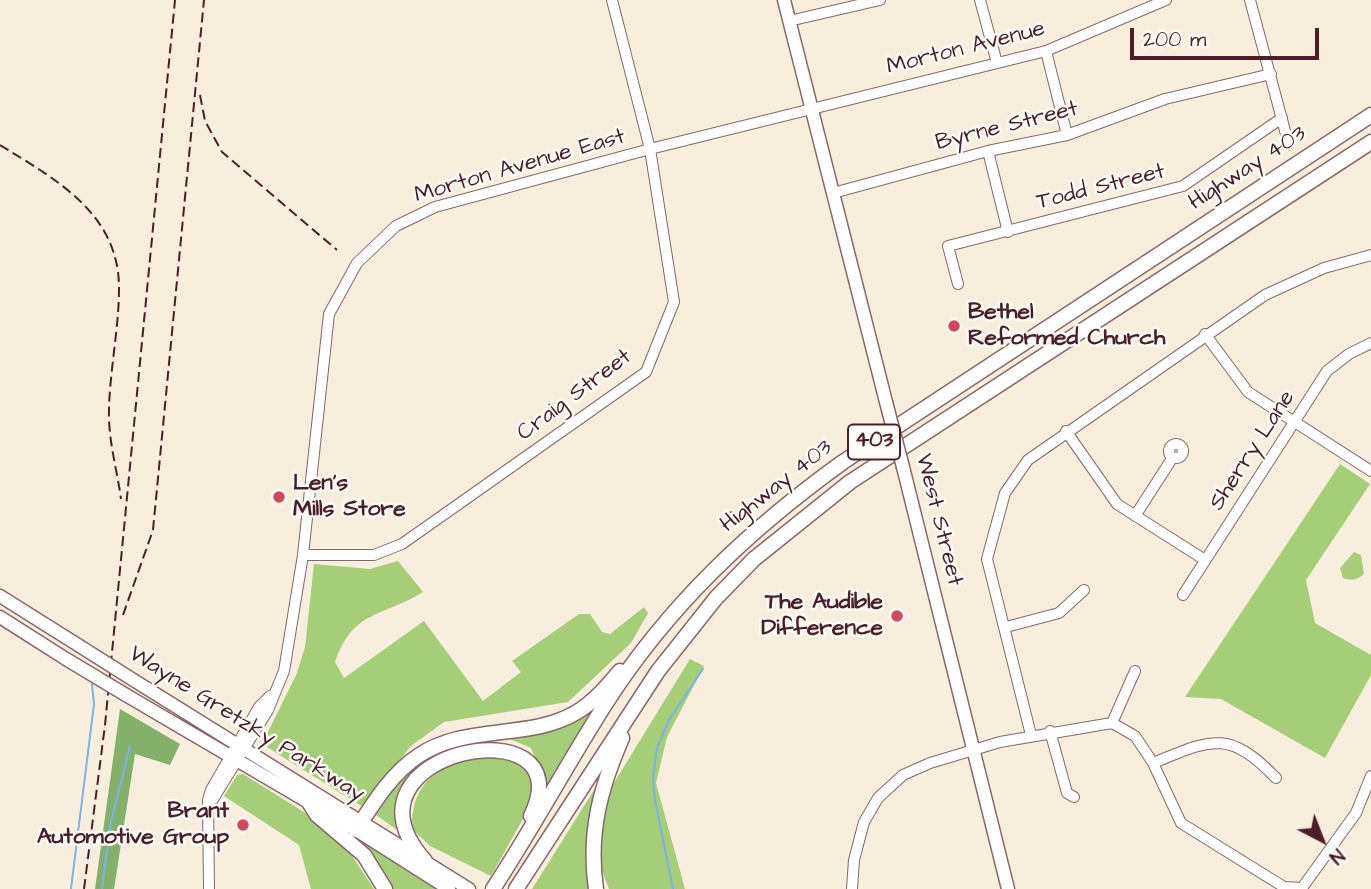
<!DOCTYPE html>
<html>
<head>
<meta charset="utf-8">
<style>
	body { margin:0 }
	#map { position:relative; width:1371px; height:889px; overflow:hidden; background:#f8eede; font-family:"Architects Daughter",sans-serif }
	canvas { display:block }
	.north { position:absolute; left:1287px; top:805px; width:70px; height:70px; -webkit-text-stroke:5px #fdfcf7; paint-order:stroke; rotate:138deg; font-size:19px; font-weight:700; line-height:28px; text-align:center; color:#4a1f2b }
	.north::after { content:''; display:block; margin:auto; width:24px; height:32px; background:#4a1f2b; clip-path:polygon(50% 0,100% 100%,50% 72%,0 100%) }
	.scale { position:absolute; left:1130px; top:28px; width:189px; height:32px; box-sizing:border-box; border:4px solid #4a1f2b; border-top:0; padding-left:9px; font-size:21px; line-height:24px; white-space:nowrap; color:#4a1f2b; -webkit-text-stroke:5px #fdfcf7; paint-order:stroke }
</style>
</head>
<body>
<div id="map">
<canvas width="1371" height="889"></canvas>
<div class="north">N</div>
<div class="scale">200 m</div>
</div>
<script>
const ctx = document.querySelector('canvas').getContext('2d');
ctx.lineJoin = 'round';
function paint(path, color) { ctx.fillStyle = color; ctx.fill(path, 'evenodd'); }
function trace(path, color, width, dash) { ctx.strokeStyle = color; ctx.lineWidth = width; ctx.lineCap = dash ? 'butt' : 'round'; ctx.setLineDash(dash || []); ctx.stroke(path); }
function label(font, color, halo, rows, align = 'center') {
  ctx.font = font + ' "Architects Daughter",sans-serif'; ctx.lineWidth = 5; ctx.setLineDash([]); ctx.textBaseline = 'middle'; ctx.strokeStyle = halo; ctx.fillStyle = color; for (const [text, x, y, turn = 0] of rows) {
    ctx.save(); ctx.translate(x, y); ctx.rotate((+turn || 0) * Math.PI / 180); ctx.textAlign = isNaN(turn) ? turn : align; if (halo) ctx.strokeText(text, 0, 0); ctx.fillText(text, 0, 0); ctx.restore();
  }
}
paint(new Path2D(`
	M1340 464 1370 484 1306 580 1315 623 1371 655V675L1325 758 1221 699 1185 697Z
	M1354 552 1361 555 1364 574C1357 580 1352 581 1343 578L1340 568Z
	M398 561 423 592C381 618 354 609 335 662L344 678 424 621 483 701 521 672 512 661 579 614H590L602 632 610 634 644 607 648 613 631 643 568 702 444 722 411 746 363 807 262 744 297 673 305 647 314 564 370 569Z
	M690 659 704 666 667 737 656 783 685 889H609L602 871 601 804Z
	M605 702 548 789 531 748 500 735C551 733 563 732 605 702Z
	M483 753 525 764 533 783 528 810 491 876 430 846 412 829C411 779 440 767 483 753Z
	M431 755C408 779 397 798 400 832L376 815 405 773Z
	M243 774 304 812 349 851 374 889H311L299 845 224 796 237 775Z
	M599 782 593 889H532Z
	M351 835 436 889H390Z`), '#a6ce79');
paint(new Path2D(`
	M120 709 180 744 170 765 135 754 114 889H95Z`), '#84b169');
trace(new Path2D(`
	M71 889 94 704 92 684
	M102 889 110 826 130 746
	M673 889 655 800 653 779 657 748 669 720 703 669`), '#7ab2ea', 2);
const minor = new Path2D(`
	M980 0 997 63
	M1250 0 1288 142
	M789 21 880 0
	M1046 51 1067 135
	M988 151 1008 232
	M833 193 988 151 1067 135 1165 99 1271 74
	M958 284 948 246 1183 186 1282 118
	M1205 334 1248 392 1371 471
	M1066 431 1117 504 1205 560
	M1169 451a7 7 0 1 1 14 0a7 7 0 1 1-14 0Z
	M1135 516 1173 457
	M303 555H374L402 544 646 372 674 302 650 149 612 0
	M1183 595 1327 371 1349 354 1371 343
	M1006 627 1059 613 1084 590
	M1112 723 1135 671
	M1050 731 1067 793 1074 797
	M1031 735 987 559 1005 493 1028 460 1265 295 1324 268 1371 255
	M1153 763C1210 740 1228 728 1276 778
	M208 800 213 799 268 710 284 671 303 555 329 314 357 263 396 226 435 207 650 149 1046 51 1166 0
	M1302 888 1356 813 1371 776
	M209 889 208 800 211 790 259 707 270 696
	M852 889 854 860 864 822 878 798 903 775 930 763 1000 742 1112 723 1135 736 1153 763 1181 823 1284 887 1302 888`);
const major = new Path2D(`
	M784 0 886 402
	M903 467 1008 889
	M0 596 78 645
	M0 617 66 659
	M135 681 469 889
	M126 695 356 830 449 889`);
const highway = new Path2D(`
	M310 804 317 815 364 855 385 889
	M356 830C373 804 391 774 418 756 466 723 529 741 577 712 594 702 608 685 620 671
	M425 861C326 750 587 701 531 816
	M493 889C533 828 567 764 606 703 668 606 750 529 843 462L1371 115
	M516 889 658 671 716 598 754 559 850 482 1371 142
	M596 889C588 833 600 789 622 738`);
trace(minor, '#87676a', 12);
trace(major, '#87676a', 15);
trace(highway, '#87676a', 17);
trace(minor, '#fff', 10);
trace(major, '#fff', 12);
trace(highway, '#fff', 14);
trace(new Path2D(`
	M200 95 205 121 222 152 337 250
	M0 145C55 179 119 213 119 288 119 328 110 369 109 409 108 440 117 469 121 499
	M123 615 153 530 204 0
	M84 889 105 725 175 0`), '#4a1f2b', 2, [10, 5]);
const majorBridge = new Path2D(`
	M886 402 903 467
	M78 645 135 681
	M66 659 126 695`);
trace(majorBridge, '#87676a', 15, []);
trace(majorBridge, '#fff', 12);
for (const [x, y, r, color] of [
	[954,326,7,"#d1495b"],
	[279,497,7,"#d1495b"],
	[897,616,7,"#d1495b"],
	[243,825,7,"#d1495b"]
]) { const dot = new Path2D(); dot.arc(x, y, r, 0, 2 * Math.PI); ctx.fillStyle = color; ctx.fill(dot); trace(dot, '#fdfcf7', 2.5); }
for (const [x, y, w] of [
	[874,442,52]
]) { const box = new Path2D(); box.roundRect(x - w / 2, y - 17.5, w, 35, 5); ctx.fillStyle = '#fdfcf7'; ctx.fill(box); trace(box, '#4a1f2b', 2); }
label('bold 21px', '#4a1f2b', null, [
	["403",874,442]
]);
label('23px', '#4a1f2b', '#fdfcf7', [
	["Morton Avenue",966,49,-14],
	["Byrne Street",1007,127,-14],
	["Morton Avenue East",520,167,-16],
	["Highway 403",1248,169,-33],
	["Todd Street",1101,188,-14],
	["Craig Street",575,396,-37],
	["Sherry Lane",1253,451,-57],
	["Highway 403",777,487,-38],
	["West Street",938,520,76],
	["Wayne Gretzky Parkway",246,725,32]
]);
label('bold 23px', '#4a1f2b', '#fdfcf7', [
	["Bethel",968,313],
	["Reformed Church",968,339],
	["Len's",293,484],
	["Mills Store",293,510],
	["The Audible",883,603,"right"],
	["Difference",883,629,"right"],
	["Brant",229,812,"right"],
	["Automotive Group",229,838,"right"]
], 'left');
</script>
</body>
</html>
